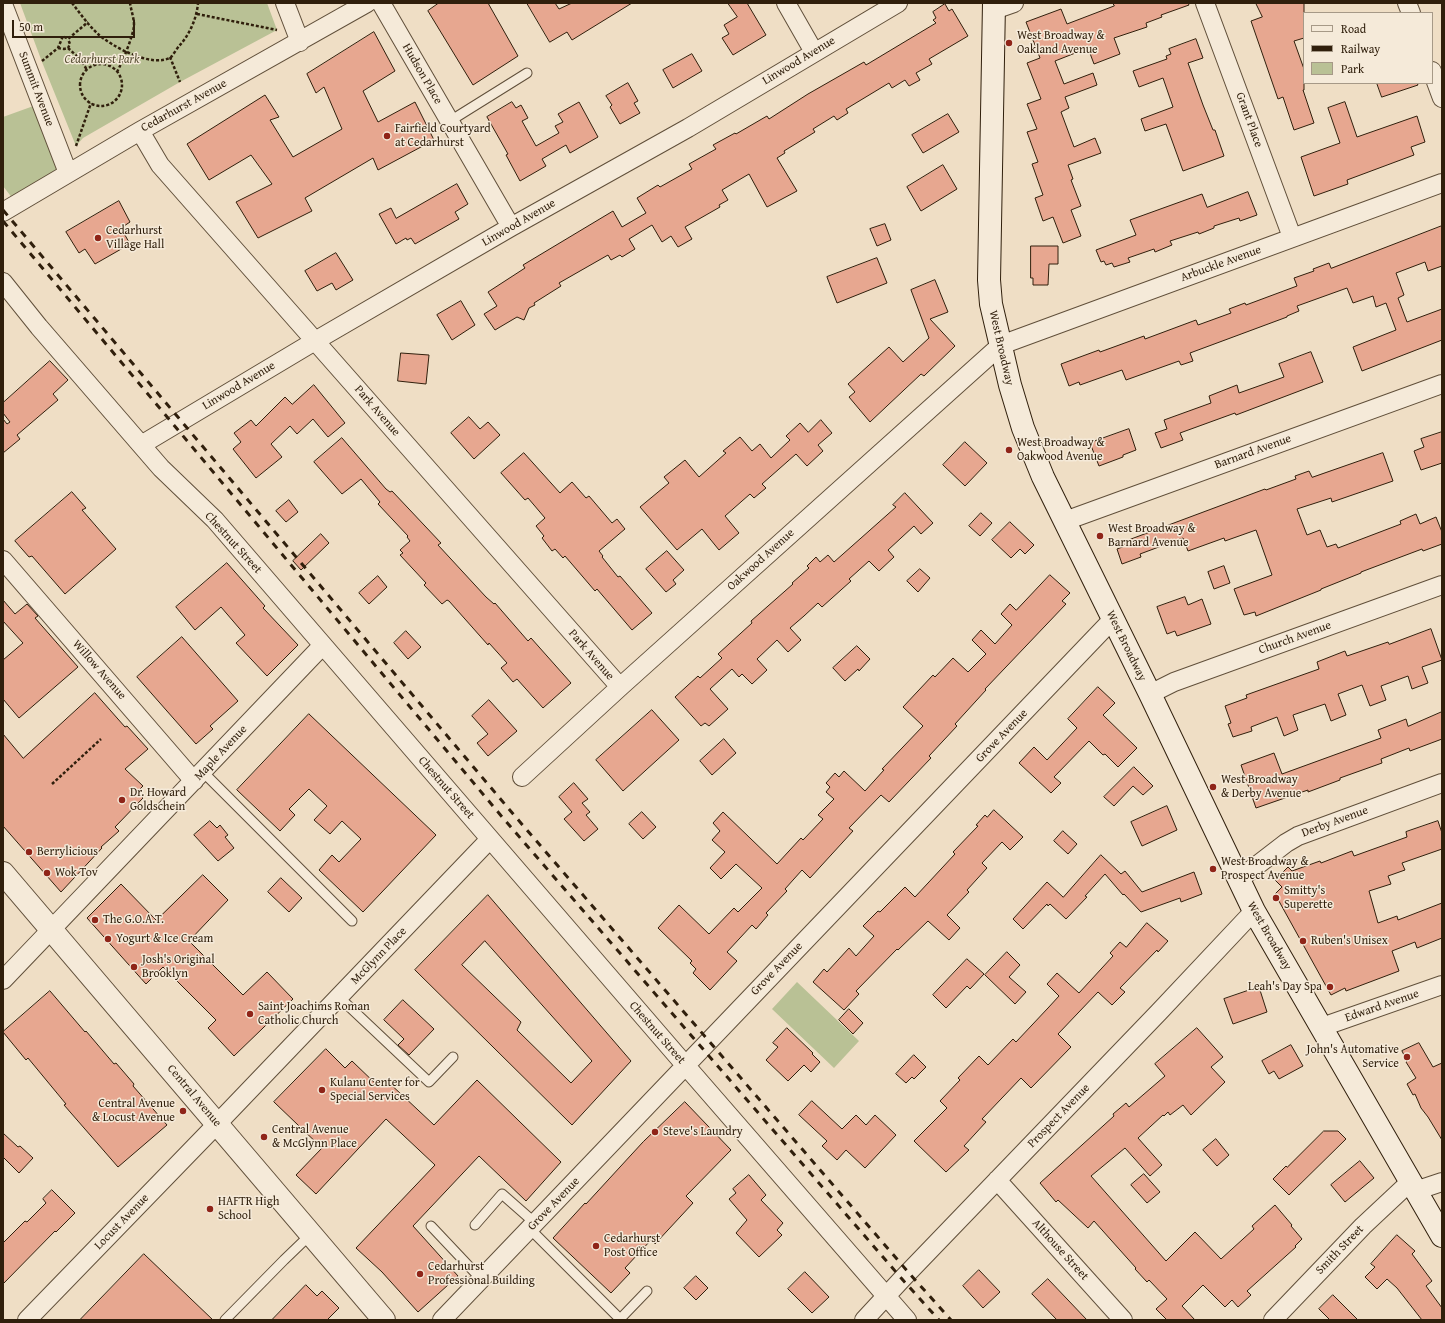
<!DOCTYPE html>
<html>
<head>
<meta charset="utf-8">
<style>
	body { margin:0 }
	#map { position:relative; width:1445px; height:1323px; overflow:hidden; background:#efdec5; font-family:"Gentium Book Plus",serif }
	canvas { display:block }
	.frame { position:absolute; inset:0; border:4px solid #301f0c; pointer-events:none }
	.legend { position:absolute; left:1303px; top:12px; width:130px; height:72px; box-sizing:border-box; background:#f5ead9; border:1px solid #a69987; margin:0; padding:5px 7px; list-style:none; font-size:12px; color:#301f0c }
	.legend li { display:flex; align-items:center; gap:8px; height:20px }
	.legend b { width:20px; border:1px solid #a69987 }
	.scale { position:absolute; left:12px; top:20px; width:123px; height:18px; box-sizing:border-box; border:2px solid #301f0c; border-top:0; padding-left:5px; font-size:12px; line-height:14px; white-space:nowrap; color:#301f0c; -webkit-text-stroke:3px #f5ead9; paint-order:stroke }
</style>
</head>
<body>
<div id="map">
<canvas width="1445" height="1323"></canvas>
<div class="frame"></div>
<ul class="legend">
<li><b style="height:5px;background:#f5ead9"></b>Road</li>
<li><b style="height:5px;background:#301f0c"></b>Railway</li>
<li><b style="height:11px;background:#b9c195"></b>Park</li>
</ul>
<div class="scale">50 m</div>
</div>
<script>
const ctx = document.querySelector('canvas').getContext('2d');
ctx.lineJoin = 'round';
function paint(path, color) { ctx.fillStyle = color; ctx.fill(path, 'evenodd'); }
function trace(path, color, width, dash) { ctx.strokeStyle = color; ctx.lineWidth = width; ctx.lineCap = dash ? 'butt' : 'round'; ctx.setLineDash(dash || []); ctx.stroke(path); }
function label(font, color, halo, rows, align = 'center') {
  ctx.font = font + ' "Gentium Book Plus",serif'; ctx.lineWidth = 3; ctx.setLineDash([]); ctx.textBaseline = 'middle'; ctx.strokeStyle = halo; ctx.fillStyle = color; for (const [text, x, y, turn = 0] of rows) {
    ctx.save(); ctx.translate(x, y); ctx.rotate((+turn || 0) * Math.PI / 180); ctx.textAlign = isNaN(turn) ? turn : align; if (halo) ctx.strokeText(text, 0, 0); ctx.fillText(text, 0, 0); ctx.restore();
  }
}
paint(new Path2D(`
	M20 3H267L277 30 180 82 83 138 76 146 42 62Z
	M39 104 68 171 16 203 3 186V117Z
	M797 982 859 1041 834 1068 772 1009Z`), '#b9c195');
const building = new Path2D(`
	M439 3H488L518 56 473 85 428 11Z
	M527 3H555L559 9 572 3H632L572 40 567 32 550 42Z
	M728 3H747L766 35 733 55 722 38 729 34 724 25 737 17Z
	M1113 3H1188L1189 5 1161 15 1162 17 1146 23 1147 27 1114 38 1120 54 1094 64 1088 48 1055 61 1064 84 1093 73 1097 85 1065 97 1069 108 1061 112 1074 147 1095 138 1101 153 1068 165 1073 179 1071 180 1081 206 1071 210 1081 236 1063 243 1053 217 1043 221 1035 198 1043 195 1032 164 1038 162 1027 132 1037 129 1027 104 1041 99 1027 63 1040 58 1026 22 1061 9 1067 24 1114 6Z
	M1256 3H1304V38L1294 41 1304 69V90H1303L1314 123 1294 130 1283 97 1278 99 1251 21 1262 17Z
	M945 4 949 11 952 9 968 36 929 59 932 64 916 73 920 80 909 86 905 80 892 88 889 83 846 109 848 113 837 120 834 116 813 129 815 132 784 151 785 153 777 158 797 191 767 207 749 174 722 190 728 200 719 205 720 207 685 227 692 239 678 247 671 236 662 242 652 225 629 239 635 249 622 257 620 255 611 260 608 255 559 283 561 286 534 303 535 305 529 308 524 320 517 317 495 330 484 314 497 306 488 292 525 268 523 265 613 211 622 227 646 213 637 198 658 185 660 187 692 169 689 164 716 149 713 145 735 133 736 134 767 116 769 119 808 94 864 62 866 65 936 23 933 20 936 18 933 12Z
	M374 32 395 71 363 91 378 122 415 102 434 140 378 170 373 158 305 198 312 211 258 238 236 202 272 184 251 155 209 180 187 144 265 95 279 117 270 120 293 157 342 129 324 87 316 93 307 74Z
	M1196 39 1203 58 1188 63 1203 105 1213 130H1215L1224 156 1183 171 1166 124 1145 131 1141 119 1173 107 1163 78 1139 87 1133 71 1167 59 1166 56 1171 54 1169 49Z
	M692 54 702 71 673 88 663 70Z
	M628 83 638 101 634 103 640 113 620 124 610 107 612 105 606 96Z
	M1377 83H1417L1418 85 1382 97Z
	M512 102 516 108 521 105 528 118 522 121 536 146 559 133 555 126 563 122 558 114 579 102 598 137 570 153 566 145 542 159 546 166 520 181 506 155 508 154 487 117Z
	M1345 102 1357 137 1417 116 1425 142 1411 147 1414 155 1347 180 1348 184 1314 196 1301 157 1340 143 1328 108Z
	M948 114 959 132 923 153 912 135Z
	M943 165 957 189 921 211 907 187Z
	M457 184 468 204 455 212 459 219 415 244 411 238 407 240 406 238 396 244 379 214 391 208 396 218Z
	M1248 192 1257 215 1240 221 1239 218 1214 226V228L1199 234 1198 232 1170 241 1172 245 1155 252 1154 249 1128 258 1130 262 1114 267 1112 263 1106 265 1104 261 1101 262 1096 250 1136 235 1130 220 1202 194 1207 207Z
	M119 201 130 222 121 228 130 244 95 264 85 249 79 253 66 232Z
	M885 224 891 240 877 246 870 229Z
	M1442 226V266L1428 271 1425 262 1396 273 1404 295 1398 298 1407 322 1442 309V340L1362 371 1353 347 1396 330 1386 303 1376 307 1373 296 1353 303 1347 288 1297 306 1299 311 1287 316V317L1190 353 1193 361 1181 365 1179 361 1126 380 1122 370 1080 385 1079 382 1069 386 1061 364 1099 350 1100 352 1144 336 1145 339 1196 320 1198 325 1231 313 1229 309 1245 303 1246 305 1297 286 1294 278 1314 271 1313 269 1329 263 1331 268Z
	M1031 246H1058V264H1049L1048 285H1033V278H1031Z
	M336 253 353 280 336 290 332 283 317 291 305 271Z
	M877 258 887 283 837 303 827 277Z
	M935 280 948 312 930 319 955 346 924 376 921 374 870 422 849 397 855 392 848 384 889 347 903 362 929 338 911 290Z
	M461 301 475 325 452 340 437 315Z
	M1311 352 1323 382 1236 415 1235 413 1180 433 1183 440 1161 448 1155 433 1167 429 1164 420 1211 403 1209 396 1237 385 1239 393 1284 377 1279 364Z
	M401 353 429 355 426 384 398 381Z
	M50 361 68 380 53 394 58 400 17 435 20 439 3 453V419L7 424 10 422 3 413V403Z
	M314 385 345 423 328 437 313 419 297 434 290 426 271 444 282 457 256 478 233 449 241 442 234 433 251 420 256 426 285 397 292 404Z
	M469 417 480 429 488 422 500 435 474 459 451 433Z
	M821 420 832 433 818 445 823 451 807 466 796 454 762 484 766 488 754 498 750 494 725 516 739 533 719 550 702 529 677 550 640 507 669 483 664 477 685 460 699 477 726 453 723 451 740 437 752 451 760 444 771 458 790 440 786 436 800 423 808 432Z
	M1129 429 1136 450 1123 455V457L1099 466 1090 443Z
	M1442 432V463L1421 470 1414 451 1424 447 1421 439Z
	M342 438 386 489 390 492 392 491 441 543 438 545 486 597 494 604 495 603 528 641 531 638 571 683 543 708 517 679 513 682 501 668 507 663 489 643 488 645 449 601 447 600 442 604 424 585 426 583 400 555 403 553 400 550 410 541 407 537 408 536 378 504 380 502 361 479 342 494 314 462Z
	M965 442 987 463 965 486 943 465Z
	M524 453 560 493 572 482 586 498 589 496 612 523 617 519 625 529 599 551 603 556 602 557 618 577 620 576 652 613 632 630 597 589 595 591 565 556 563 558 555 549 552 551 542 538 544 536 536 526 545 518 528 498 525 500 501 473Z
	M1383 453 1393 481 1332 502 1331 498 1297 509 1307 535 1320 530 1327 547 1336 544 1338 548 1401 524 1400 521 1416 514 1420 524 1436 517 1442 532V544L1423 551 1422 549 1361 572V573L1321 589V590L1256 616 1255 612 1244 615 1234 589 1272 575 1256 530 1225 541 1224 538 1188 551 1183 538 1140 554 1141 557 1122 564 1117 549 1125 546 1123 542 1265 489 1266 490 1296 479 1295 476 1309 471 1312 477Z
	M72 492 86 508 82 510 116 549 65 594 32 556 29 557 15 541Z
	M905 493 933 523 921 534 914 526 888 550 894 557 879 571 869 561 849 579 851 581 822 607 818 603 804 616 790 628 801 640 788 652 777 640 757 659 767 670 752 684 742 674 739 677 732 669 710 689 728 709 709 726 705 723 701 726 675 697 698 676 700 678 722 658 718 654 752 623 751 621 793 584 792 583 809 568 807 566 816 557 820 562 828 555 834 562 896 507 893 505Z
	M289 500 298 512 286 522 276 511Z
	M981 513 992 523 980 536 969 526Z
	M1010 522 1034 545 1025 554 1020 549 1011 558 992 540Z
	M321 534 329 543 301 570 293 561Z
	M667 551 684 570 673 580 676 584 666 592 646 569Z
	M227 563 265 606 263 608 298 645 267 676 236 643 245 635 221 607 195 630 176 607Z
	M1224 566 1230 583 1214 589 1208 572Z
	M920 569 930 578 918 592 907 581Z
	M1050 575 1070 593 1062 601 1066 604 985 689 986 690 955 724 957 726 929 756 931 758 889 802 881 795 849 828 853 831 810 878 802 870 785 889 787 891 766 913 768 915 756 929 752 925 727 952 737 961 710 990 693 973 696 969 690 963 692 961 658 928 679 905 709 934 734 908 738 912 762 888 736 864 721 879 710 868 725 852 712 840 720 831 713 823 723 812 777 864 801 838 803 840 823 819 818 815 834 799 826 792 830 787 826 783 835 773 839 777 844 771 865 791 884 770 882 769 923 726 903 707 933 675 935 677 953 658 968 672 986 654 972 640 981 630 995 644 1012 625 1001 614 1010 604 1016 610Z
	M378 576 387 587 369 604 359 593Z
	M1185 597 1188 605 1202 599 1211 624 1177 636 1175 631 1167 634 1157 607Z
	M3 600 15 614 27 604 38 616 35 618 78 667 19 718 3 699V660L23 643 3 621Z
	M1431 629 1442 660 1422 667 1428 683 1412 689 1408 676 1381 686 1386 700 1370 706 1362 685 1338 694 1346 715 1331 721 1325 704 1293 715 1298 730 1284 736 1277 717 1251 727 1252 731 1233 737 1228 724 1231 723 1225 706 1247 698 1246 695 1319 669 1317 662 1345 651 1347 656 1388 642 1389 644Z
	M406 631 421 647 408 659 394 643Z
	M182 637 238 701 210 726 213 729 196 744 137 677Z
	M857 646 870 659 859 671 858 669 845 681 833 668Z
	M1098 687 1115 703 1103 715 1137 748 1118 767 1105 754 1103 755 1089 741 1054 777 1061 783 1051 793 1019 763 1034 747 1047 760 1077 728 1068 719Z
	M95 693 125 727 127 726 148 749 125 769 143 786 137 792 143 798 115 827 119 831 101 847 102 848 61 892 3 826V734L23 758Z
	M489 700 517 731 488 756 477 743 488 734 472 716Z
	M652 710 679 740 623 791 596 760Z
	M1442 712V739L1410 751 1409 748 1381 759 1382 763 1340 778V780L1308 792V790L1256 808 1241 765 1274 753 1282 774 1381 738 1378 730 1406 719 1408 726Z
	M309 714 436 835 363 912 319 870 332 855 339 862 361 839 342 821 330 834 314 820 327 806 309 789 289 809 295 815 280 831 237 790Z
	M724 739 736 753 712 775 700 761Z
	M1134 767 1153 786 1143 795 1133 786 1114 806 1104 797Z
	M574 783 588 799 582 803 590 812 586 815 598 829 584 841 564 819 572 812 559 797Z
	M1167 806 1177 830 1142 846 1131 822Z
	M994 810 1023 837 1010 850 1002 842 982 863 987 868 967 890 969 892 947 915 960 928 949 940 928 921 898 950 897 949 856 991 859 994 844 1010 813 982 824 969 827 972 849 948 856 956 874 936 863 926 878 911 880 912 905 887 915 897 955 854 953 852 978 826 976 825 985 815 987 817Z
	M642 812 656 827 643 839 629 824Z
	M210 821 217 828 220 825 228 835 225 837 234 848 218 861 194 835Z
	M1438 821 1442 833V849L1402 863 1405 870 1388 876 1391 884 1369 891 1378 923 1397 916 1398 920 1442 903V938L1417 948 1415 942 1392 951 1399 971 1346 991 1345 988 1331 995 1275 894 1282 887 1275 880 1288 867 1292 871 1320 861 1321 863 1352 851 1354 856 1407 837 1406 832Z
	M1063 831 1077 844 1068 854 1054 841Z
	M1101 855 1121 874 1125 871 1142 892 1194 872 1202 894 1181 902 1180 898 1141 912 1124 894 1123 895 1105 874 1085 896 1087 897 1066 919 1050 904 1048 906 1047 904 1023 929 1013 919 1047 882 1063 897Z
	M203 875 228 900 189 941 243 995 267 972 293 999 234 1056 208 1028 216 1020 163 967 146 984 87 918 121 884 156 920Z
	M281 878 302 898 289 912 268 892Z
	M488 895 631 1061 572 1125 415 970ZM485 941 592 1061 571 1083 517 1030 521 1022 462 965Z
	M1147 923 1168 941 1158 952 1157 950 1120 988 1125 992 1112 1005 1098 992 1058 1034 1071 1047 1031 1088 1021 1078 982 1119 986 1122 964 1146 969 1150 946 1172 914 1141 947 1108 940 1101 960 1080 958 1078 979 1056 988 1065 1013 1039 1016 1042 1048 1008 1059 996 1047 984 1057 973 1079 993 1113 956 1110 953 1120 942 1126 947Z
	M1007 952 1020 965 1009 977 1026 992 1015 1004 985 975Z
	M967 959 984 974 970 989 967 986 946 1008 933 995Z
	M1259 987 1267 1012 1233 1024 1224 999Z
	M50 991 85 1032 86 1031 114 1064 116 1063 134 1084 133 1086 167 1125 118 1167 64 1105 66 1104 28 1058 26 1060 3 1032Z
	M403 1000 434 1029 409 1055 398 1045 404 1039 384 1020Z
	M849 1009 863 1023 853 1034 839 1020Z
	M787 1028 813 1053 812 1054 820 1062 811 1072 804 1065 788 1081 766 1060 778 1047 773 1043Z
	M1197 1028 1223 1057 1211 1067 1225 1082 1191 1115 1183 1105 1170 1115 1168 1112 1164 1116 1163 1115 1138 1138 1162 1165 1150 1176 1125 1148 1091 1176 1166 1261 1195 1232 1221 1259 1254 1229 1252 1226 1275 1205 1292 1225 1291 1226 1302 1239 1295 1246 1296 1247 1247 1291 1251 1295 1238 1307 1232 1300 1225 1307 1203 1285 1182 1306 1195 1320H1167L1156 1309 1167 1299 1149 1280 1147 1282 1135 1269 1136 1268 1094 1221 1088 1228 1058 1200 1056 1202 1040 1183 1114 1116 1113 1114 1126 1103 1129 1107 1165 1076 1155 1064Z
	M1419 1043 1433 1067 1442 1063V1140L1428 1117 1421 1108 1415 1094 1413 1095 1407 1084 1416 1078 1406 1062 1407 1061 1402 1051Z
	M1291 1045 1303 1066 1279 1079 1274 1071 1269 1074 1262 1061Z
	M326 1049 345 1068 352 1061 379 1087 386 1080 434 1125 477 1080 561 1162 526 1201 479 1156 413 1226 458 1276 418 1312 382 1272 356 1248 435 1165 386 1119 316 1194 296 1175 322 1148 274 1102Z
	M914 1055 926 1067 914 1079 912 1077 906 1083 896 1074Z
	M812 1101 842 1129 856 1115 866 1125 875 1115 896 1135 865 1168 846 1150 837 1160 822 1146 827 1141 799 1115Z
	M685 1102 731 1150 686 1196 693 1203 655 1244 651 1240 625 1268 630 1273 611 1293 553 1238 585 1203 586 1204 643 1142Z
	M1324 1131H1338L1346 1139 1289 1195 1273 1179 1286 1166 1287 1167Z
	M3 1133 18 1147 20 1146 33 1158 19 1173 3 1157Z
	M1216 1139 1229 1155 1217 1166 1203 1150Z
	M1360 1161 1374 1178 1345 1202 1331 1185Z
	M1144 1174 1160 1192 1147 1203 1131 1185Z
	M749 1175 766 1195 761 1200 783 1223 777 1230 782 1235 759 1257 736 1233 747 1220 729 1199 736 1193 733 1189Z
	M52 1190 75 1213 56 1232 55 1231 3 1284V1243L25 1221 27 1222 46 1203 43 1199Z
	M1397 1235 1415 1251 1412 1254 1432 1281 1426 1286 1442 1308V1320H1422L1397 1288 1387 1279 1377 1289 1365 1277 1375 1267 1371 1264Z
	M144 1254 213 1320H80Z
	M979 1270 1000 1292 983 1308 963 1286Z
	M805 1272 829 1297 812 1313 788 1289Z
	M696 1276 708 1288 696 1300 684 1288Z
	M1048 1279 1087 1320H1057L1032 1294Z
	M306 1285 317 1296 322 1291 339 1308 327 1320H272Z
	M1333 1295 1358 1320H1330L1319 1309Z`);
paint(building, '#e7a790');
trace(building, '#301f0c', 1);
const service = new Path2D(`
	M450 121 527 73
	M203 772 352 921
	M339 997 429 1082 453 1057
	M475 1225 502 1194 535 1223
	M431 1226 481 1279
	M530 1229 620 1319 647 1291
	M225 1320 284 1260 311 1234`);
const minor = new Path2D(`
	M285 3 300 42
	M381 3 511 227
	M786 3 814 52
	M1205 3 1292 237
	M1407 3 1411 13
	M3 4 68 173
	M994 10 1014 3
	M1432 71 1442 98
	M140 131 160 165 620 687
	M3 212 140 131 367 3
	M3 282 39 327 161 468 215 520 686 1066 907 1320
	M141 445 315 341 511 227 688 128 898 3
	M1065 521 1442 384
	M3 560 194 781
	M1150 694 1174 682 1442 585
	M522 777 620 687 1001 345 1442 183
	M1238 880 1286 843 1298 836 1442 783
	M3 980 323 645
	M1322 1027 1442 985
	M997 1180 1123 1320
	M1415 1191 1442 1182
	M27 1320 217 1124 490 839
	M442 1320 1113 619
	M864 1320 902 1279 1159 1012 1254 911
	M1273 1320 1363 1226 1410 1182`);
const tertiary = new Path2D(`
	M3 873 384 1320`);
const secondary = new Path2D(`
	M994 3 989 280 991 304 1010 385 1023 428 1043 477 1150 694 1254 911 1442 1236`);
trace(service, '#604f3a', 11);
trace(minor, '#604f3a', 20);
trace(tertiary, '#604f3a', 24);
trace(secondary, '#301f0c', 24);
trace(new Path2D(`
	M72 3C80 13 88 25 98 34 111 46 153 69 171 57 174 54 177 48 180 45 190 34 197 17 198 3
	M197 14 277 30
	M58 48 64 49 68 48 70 44 68 39
	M68 48 81 60 87 70
	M170 57 180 82
	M42 61 58 48 63 36 68 39 88 22
	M80 85a21 21 0 1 1 42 0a21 21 0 1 1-42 0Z
	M117 72C122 63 134 34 134 25 134 18 131 10 130 3
	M76 146 91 103
	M52 784 101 739`), '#301f0c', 2.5, [3, 2]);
trace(service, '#f5ead9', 9);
trace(minor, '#f5ead9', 18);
trace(tertiary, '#f5ead9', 22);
trace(secondary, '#f5ead9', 22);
trace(new Path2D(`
	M3 210 514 815 909 1273 951 1320
	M3 221 503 818 902 1279 939 1320`), '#301f0c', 3, [7, 7]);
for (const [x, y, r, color] of [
	[1009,43,4,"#8f2418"],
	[387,136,4,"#8f2418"],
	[98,238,4,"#8f2418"],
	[1009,450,4,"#8f2418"],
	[1100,536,4,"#8f2418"],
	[1213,787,4,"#8f2418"],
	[122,800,4,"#8f2418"],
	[29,852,4,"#8f2418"],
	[1213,869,4,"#8f2418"],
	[47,873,4,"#8f2418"],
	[1276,898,4,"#8f2418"],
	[95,920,4,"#8f2418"],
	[108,939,4,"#8f2418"],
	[1303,941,4,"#8f2418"],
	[134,967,4,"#8f2418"],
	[1330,987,4,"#8f2418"],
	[250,1014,4,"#8f2418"],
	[1407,1057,4,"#8f2418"],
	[322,1090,4,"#8f2418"],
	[183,1111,4,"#8f2418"],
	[655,1132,4,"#8f2418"],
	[264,1137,4,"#8f2418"],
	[210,1209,4,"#8f2418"],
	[596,1246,4,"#8f2418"],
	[420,1274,4,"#8f2418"]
]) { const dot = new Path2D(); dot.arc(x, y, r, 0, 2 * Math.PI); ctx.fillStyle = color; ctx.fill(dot); trace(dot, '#f5ead9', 1.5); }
label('12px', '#301f0c', '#f5ead9', [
	["West Broadway &",1017,36],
	["Oakland Avenue",1017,50],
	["Fairfield Courtyard",395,129],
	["at Cedarhurst",395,143],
	["Cedarhurst",106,231],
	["Village Hall",106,245],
	["West Broadway &",1017,443],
	["Oakwood Avenue",1017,457],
	["West Broadway &",1108,529],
	["Barnard Avenue",1108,543],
	["West Broadway",1221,780],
	["& Derby Avenue",1221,794],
	["Dr. Howard",130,793],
	["Goldschein",130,807],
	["Berrylicious",37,852],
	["West Broadway &",1221,862],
	["Prospect Avenue",1221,876],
	["Wok Tov",55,873],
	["Smitty's",1284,891],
	["Superette",1284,905],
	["The G.O.A.T.",103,920],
	["Yogurt & Ice Cream",116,939],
	["Ruben's Unisex",1311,941],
	["Josh's Original",142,960],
	["Brooklyn",142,974],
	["Leah's Day Spa",1322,987,"right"],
	["Saint Joachims Roman",258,1007],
	["Catholic Church",258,1021],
	["John's Automative",1399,1050,"right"],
	["Service",1399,1064,"right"],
	["Kulanu Center for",330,1083],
	["Special Services",330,1097],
	["Central Avenue",175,1104,"right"],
	["& Locust Avenue",175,1118,"right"],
	["Central Avenue",272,1130],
	["& McGlynn Place",272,1144],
	["Steve's Laundry",663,1132],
	["HAFTR High",218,1202],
	["School",218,1216],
	["Cedarhurst",604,1239],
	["Post Office",604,1253],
	["Cedarhurst",428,1267],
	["Professional Building",428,1281]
], 'left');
label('italic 12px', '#595035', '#f5ead9', [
	["Cedarhurst Park",102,60]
]);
label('12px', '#301f0c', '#f5ead9', [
	["Linwood Avenue",799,61,-31],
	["Hudson Place",422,74,60],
	["Summit Avenue",36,89,69],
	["Cedarhurst Avenue",184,106,-29],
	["Grant Place",1249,120,70],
	["Linwood Avenue",519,223,-30],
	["Arbuckle Avenue",1221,264,-20],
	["West Broadway",1001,348,77],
	["Linwood Avenue",239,386,-31],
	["Park Avenue",377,411,49],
	["Barnard Avenue",1253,452,-20],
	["Chestnut Street",233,543,48],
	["Oakwood Avenue",761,560,-42],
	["Church Avenue",1295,638,-20],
	["West Broadway",1126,646,64],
	["Park Avenue",591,655,49],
	["Willow Avenue",99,670,49],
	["Grove Avenue",1002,736,-46],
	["Maple Avenue",221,753,-47],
	["Chestnut Street",446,788,49],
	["Derby Avenue",1335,822,-20],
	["West Broadway",1269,936,60],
	["McGlynn Place",379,956,-46],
	["Grove Avenue",777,969,-46],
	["Edward Avenue",1382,1006,-19],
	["Chestnut Street",657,1033,49],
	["Central Avenue",194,1096,50],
	["Prospect Avenue",1059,1116,-46],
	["Grove Avenue",554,1204,-46],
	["Locust Avenue",122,1222,-46],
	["Althouse Street",1060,1250,48],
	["Smith Street",1340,1250,-46]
]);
</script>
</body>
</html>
